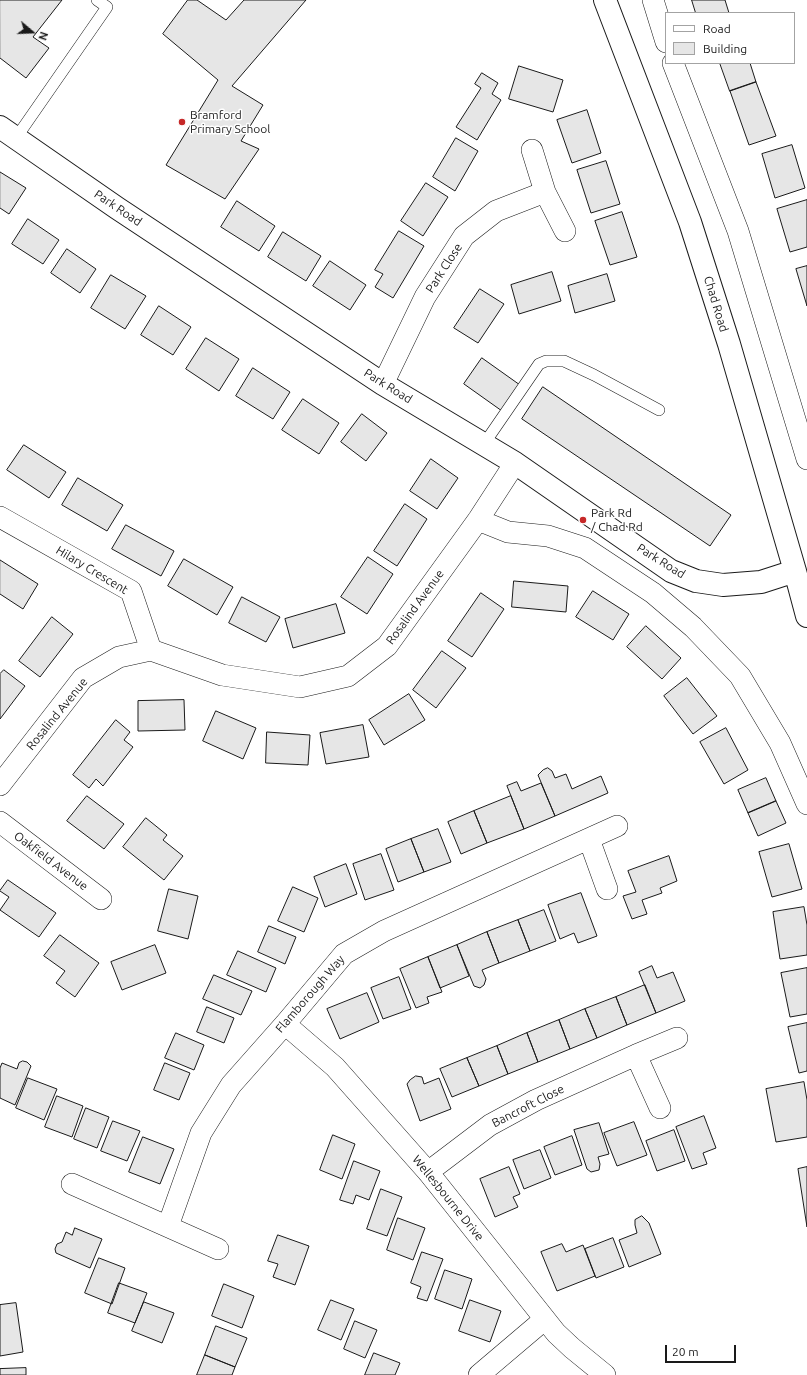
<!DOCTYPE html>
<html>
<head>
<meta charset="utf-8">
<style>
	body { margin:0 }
	#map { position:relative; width:807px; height:1375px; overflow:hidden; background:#fff; font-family:Ubuntu,sans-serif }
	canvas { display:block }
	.legend { position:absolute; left:665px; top:12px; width:130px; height:52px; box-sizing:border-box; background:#fff; border:1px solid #a3a3a3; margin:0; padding:5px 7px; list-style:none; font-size:12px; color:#1a1a1a }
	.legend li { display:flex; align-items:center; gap:8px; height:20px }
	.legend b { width:20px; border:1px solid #a3a3a3 }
	.north { position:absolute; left:12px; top:12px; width:40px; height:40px; -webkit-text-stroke:3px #fff; paint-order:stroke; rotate:109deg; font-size:11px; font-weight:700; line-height:16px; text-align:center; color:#1a1a1a }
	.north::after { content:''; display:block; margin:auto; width:14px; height:18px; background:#1a1a1a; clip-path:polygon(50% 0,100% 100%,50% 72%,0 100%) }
	.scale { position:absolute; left:665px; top:1345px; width:71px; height:18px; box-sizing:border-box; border:2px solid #1a1a1a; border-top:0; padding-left:5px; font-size:12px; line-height:14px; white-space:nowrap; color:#1a1a1a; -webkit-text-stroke:3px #fff; paint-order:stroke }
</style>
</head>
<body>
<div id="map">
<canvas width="807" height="1375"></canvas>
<ul class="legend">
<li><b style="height:5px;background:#fff"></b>Road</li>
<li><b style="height:11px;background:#e6e6e6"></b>Building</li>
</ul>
<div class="north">N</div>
<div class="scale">20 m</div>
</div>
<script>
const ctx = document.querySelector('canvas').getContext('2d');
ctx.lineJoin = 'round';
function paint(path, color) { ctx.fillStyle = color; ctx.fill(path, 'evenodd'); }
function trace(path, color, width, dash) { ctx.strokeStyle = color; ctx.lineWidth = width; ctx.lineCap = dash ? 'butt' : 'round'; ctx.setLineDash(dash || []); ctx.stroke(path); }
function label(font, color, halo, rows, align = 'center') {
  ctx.font = font + ' Ubuntu,sans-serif'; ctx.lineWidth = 3; ctx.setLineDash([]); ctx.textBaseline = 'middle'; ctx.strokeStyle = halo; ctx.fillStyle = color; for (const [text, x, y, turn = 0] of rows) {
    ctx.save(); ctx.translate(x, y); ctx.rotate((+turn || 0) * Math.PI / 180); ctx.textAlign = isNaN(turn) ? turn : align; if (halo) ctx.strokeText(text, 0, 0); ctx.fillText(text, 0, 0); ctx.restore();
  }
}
const building = new Path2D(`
	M0 0H62L33 37 49 48 26 78 0 58Z
	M188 0H197L226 20 244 0H306L232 86 263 105 241 141 259 149 225 199 166 165 218 80 163 34Z
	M692 0H725L729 13H696Z
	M720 63H750L756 82 730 91Z
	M519 66 563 80 553 112 509 99Z
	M482 73 498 83 492 94 501 100 477 140 456 127 481 88 475 84Z
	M756 82 776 136 749 145 730 91Z
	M587 110 601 153 572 163 557 120Z
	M456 138 478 151 455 191 433 177Z
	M792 145 805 188 775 198 762 154Z
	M606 161 620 204 591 213 577 170Z
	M0 172 26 188 9 214 0 208Z
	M426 183 448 197 423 236 401 221Z
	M807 200V247L790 252 777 209Z
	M237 201 275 226 259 251 221 227Z
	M622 212 637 257 610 265 595 221Z
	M28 219 59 240 43 264 12 244Z
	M399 231 424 246 393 298 375 287 383 274 375 270Z
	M283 232 321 256 306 281 268 257Z
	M67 249 96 269 80 293 51 273Z
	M330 261 366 285 350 310 313 286Z
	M807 266V306L796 269Z
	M552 272 561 301 519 314 511 285Z
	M607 274 615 301 575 313 568 286Z
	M111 275 146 296 125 329 91 308Z
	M480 289 504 304 478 343 454 328Z
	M159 306 191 327 173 355 141 335Z
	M206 338 239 359 219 391 186 369Z
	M482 358 520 385 502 411 464 384Z
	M253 368 290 392 273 419 236 396Z
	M543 387 731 515 710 546 522 419Z
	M303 399 339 423 319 454 282 430Z
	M362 414 387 433 366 461 341 442Z
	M24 445 66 472 49 498 7 470Z
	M431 459 458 478 437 509 410 491Z
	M78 478 123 505 107 531 62 505Z
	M405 504 427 519 397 566 374 551Z
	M126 525 174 551 161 576 112 549Z
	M368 557 393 574 367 614 341 597Z
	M184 559 233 587 217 615 168 586Z
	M0 560 38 584 23 609 0 594Z
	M514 581 568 586 566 612 512 607Z
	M593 591 629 614 613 640 576 617Z
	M481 593 504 609 472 657 448 641Z
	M242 597 280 617 266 642 229 623Z
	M336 604 345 633 293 648 285 619Z
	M52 617 73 634 40 677 19 661Z
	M646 626 681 658 662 679 627 647Z
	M442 651 466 668 436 708 413 690Z
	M4 670 25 686 0 719V674Z
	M687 678 717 716 693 734 664 696Z
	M409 694 425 720 384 745 369 720Z
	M184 700 185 730 138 731V701Z
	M216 711 256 728 243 759 203 741Z
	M116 720 130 732 124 740 133 747 103 786 96 779 89 788 73 775Z
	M363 725 369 757 326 764 320 733Z
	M726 728 748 770 724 784 700 742Z
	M267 732 310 735 308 765 266 763Z
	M548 768 552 771 555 778 566 774 572 789 601 776 608 793 555 816 538 775 543 770Z
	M766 778 776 801 748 813 738 790Z
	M517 782 521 791 541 783 555 816 524 829 507 786Z
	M87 796 124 824 104 849 67 821Z
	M511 796 524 829 487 843 474 811Z
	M776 801 786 823 758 836 748 813Z
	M474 811 487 843 461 854 448 822Z
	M146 818 167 835 163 840 183 856 164 880 123 847Z
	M438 829 451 862 424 872 411 839Z
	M411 839 424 872 398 882 386 849Z
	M789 844 802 889 772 897 759 852Z
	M381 854 394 890 365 900 353 864Z
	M669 856 677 881 660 888 662 893 642 900 647 914 632 919 623 896 636 892 628 871Z
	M346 864 357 894 325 907 314 877Z
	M8 880 56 913 39 937 0 910 9 897 0 891Z
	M293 887 318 898 304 932 278 921Z
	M169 889 198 896 188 939 158 931Z
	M581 893 597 936 578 943 574 933 560 939 548 905Z
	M804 907 807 925V955L780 959 773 912Z
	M544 910 556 941 530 951 518 920Z
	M518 920 530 951 499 963 487 932Z
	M269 926 296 937 285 964 258 952Z
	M487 932 499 963 482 970 486 979 484 985 480 988 474 986 457 945Z
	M60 935 99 963 75 997 56 983 65 971 44 956Z
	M155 945 166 973 122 990 111 962Z
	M457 945 469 976 440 988 428 957Z
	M238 951 276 968 266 992 227 975Z
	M428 957 442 992 427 997 429 1003 416 1008 400 969Z
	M652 966 657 978 673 972 685 1001 656 1013 639 972Z
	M807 968V1014L790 1017 781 973Z
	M214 975 252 991 241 1015 203 999Z
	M399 977 411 1009 383 1019 371 988Z
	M645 985 656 1013 627 1025 616 997Z
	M367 993 379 1022 340 1039 327 1009Z
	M616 997 627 1025 597 1038 585 1009Z
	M207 1007 234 1018 224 1043 197 1032Z
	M585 1009 597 1038 570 1049 559 1020Z
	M559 1020 570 1049 538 1062 527 1033Z
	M807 1023V1071L799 1073 788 1027Z
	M176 1033 204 1045 194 1070 165 1058Z
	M527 1033 538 1062 508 1074 497 1046Z
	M497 1046 508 1074 479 1086 467 1058Z
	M467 1058 479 1086 452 1097 440 1069Z
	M23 1061 27 1062 31 1066 15 1105 0 1098V1068L2 1063 17 1069 19 1063Z
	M165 1063 190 1073 179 1100 154 1090Z
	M416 1076 422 1077 424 1084 439 1078 451 1109 420 1121 407 1084 410 1080Z
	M28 1078 57 1089 44 1120 16 1108Z
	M804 1082 807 1100V1137L776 1142 766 1089Z
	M57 1096 83 1106 72 1137 45 1127Z
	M86 1108 109 1117 97 1148 74 1139Z
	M704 1116 716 1148 703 1153 707 1164 692 1169 676 1127Z
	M113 1121 140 1131 127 1161 101 1151Z
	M634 1122 647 1155 617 1166 604 1133Z
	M599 1123 609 1154 598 1157 600 1164 599 1170 591 1172 587 1169 574 1130Z
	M674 1130 685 1161 657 1171 646 1141Z
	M333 1135 355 1144 342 1179 320 1170Z
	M572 1136 582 1165 555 1175 544 1147Z
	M143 1137 174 1149 160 1184 129 1172Z
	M540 1150 551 1178 524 1189 513 1160Z
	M354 1161 380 1171 369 1200 356 1195 353 1204 340 1200Z
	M509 1167 520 1194 513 1197 518 1207 495 1217 480 1179Z
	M807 1167V1227L798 1169Z
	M381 1189 402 1197 387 1236 367 1229Z
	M642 1216 649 1223 661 1254 629 1267 619 1240 637 1233 635 1225V1220Z
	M398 1218 425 1228 413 1260 387 1250Z
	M75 1228 102 1239 90 1268 56 1253 55 1249 57 1244 62 1242 66 1232 72 1235Z
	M278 1235 309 1246 295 1285 273 1277 278 1264 268 1261Z
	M613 1238 624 1267 596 1278 585 1249Z
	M562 1244 566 1252 583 1245 595 1276 557 1291 541 1252Z
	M422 1252 443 1259 427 1301 417 1298 421 1287 411 1283Z
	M99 1258 125 1268 112 1304 85 1293Z
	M445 1270 472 1279 462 1309 435 1299Z
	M119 1283 147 1293 135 1323 108 1313Z
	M224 1284 254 1296 242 1328 212 1316Z
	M331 1300 354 1309 341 1340 318 1330Z
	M470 1300 501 1311 490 1342 459 1331Z
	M144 1302 174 1313 162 1343 132 1331Z
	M16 1303 23 1352 0 1356V1305Z
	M355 1321 377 1330 365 1358 344 1349Z
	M216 1326 247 1338 235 1367 205 1355Z
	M374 1353 400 1363 395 1375H365Z
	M205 1355 235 1367 232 1375H197Z
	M26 1368V1375H0V1369Z`);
paint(building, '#e6e6e6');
trace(building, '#1a1a1a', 1);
const lane = new Path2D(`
	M16 138 107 7 97 0
	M484 444 539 364 546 361H564L594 375 659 410`);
const street = new Path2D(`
	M653 0 666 42
	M673 63 738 231 807 459
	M545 192 565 231
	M383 384 425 297 464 236 496 211 545 192 532 150
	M0 517 131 591 151 650
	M478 520 508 532 548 536 585 548 653 593 693 627 740 676 780 743 807 804
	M0 785 83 678 119 657 151 650 222 675 300 687 348 676 387 646 478 520 515 463
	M0 822 101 899
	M589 839 607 889
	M285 1024 335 1067 428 1172 556 1333 572 1348 605 1375
	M636 1055 660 1108
	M428 1172 490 1125 536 1100 636 1055 677 1038
	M72 1184 218 1249
	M168 1226 201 1133 231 1085 285 1024 344 954 384 931 617 826
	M479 1375 545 1319`);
const secondary = new Path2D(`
	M605 0 690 222 729 344 795 571 807 616
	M0 127 117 208 383 384 515 463 671 571 696 581 723 585 761 582 795 571`);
trace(lane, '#1a1a1a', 12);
trace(street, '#1a1a1a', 22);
trace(secondary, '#1a1a1a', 24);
trace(lane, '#fff', 11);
trace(street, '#fff', 21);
trace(secondary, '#fff', 22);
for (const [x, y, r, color] of [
	[182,122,4,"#c62828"],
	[583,520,4,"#c62828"]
]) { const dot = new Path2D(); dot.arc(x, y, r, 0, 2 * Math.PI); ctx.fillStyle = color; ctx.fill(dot); trace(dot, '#fff', 1.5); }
label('12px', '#1a1a1a', '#fff', [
	["Bramford",190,115],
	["Primary School",190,129],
	["Park Rd",591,513],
	["/ Chad Rd",591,527]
], 'left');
label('12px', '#1a1a1a', '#fff', [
	["Park Road",118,208,34],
	["Park Close",444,268,-57],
	["Chad Road",716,304,73],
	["Park Road",388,386,32],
	["Park Road",661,561,32],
	["Hilary Crescent",92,570,31],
	["Rosalind Avenue",415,607,-54],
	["Rosalind Avenue",57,714,-51],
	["Oakfield Avenue",51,861,37],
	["Flamborough Way",310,994,-49],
	["Bancroft Close",528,1106,-27],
	["Wellesbourne Drive",448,1198,51]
]);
</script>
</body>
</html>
